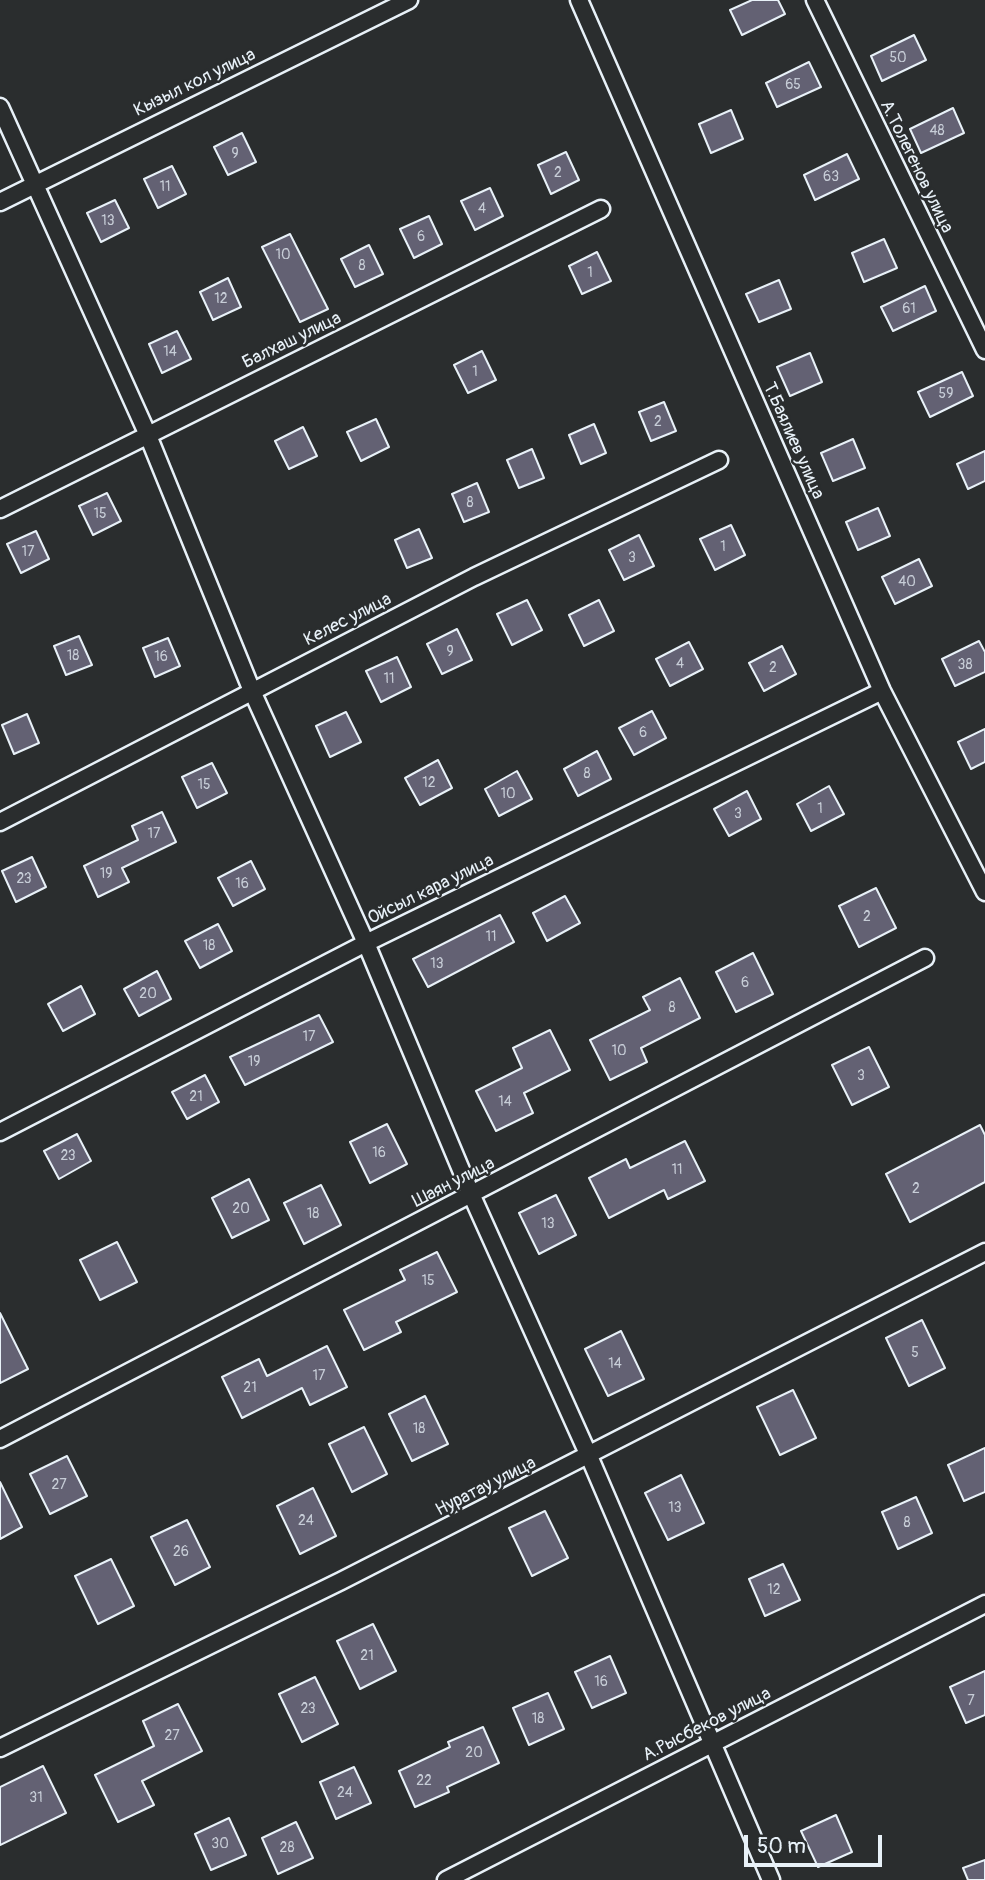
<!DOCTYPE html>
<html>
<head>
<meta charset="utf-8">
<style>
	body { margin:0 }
	#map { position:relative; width:985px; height:1880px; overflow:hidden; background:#2a2d2e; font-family:Pangolin,sans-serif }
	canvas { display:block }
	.scale { position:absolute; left:744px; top:1835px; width:138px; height:32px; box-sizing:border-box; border:4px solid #e8f1f8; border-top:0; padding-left:9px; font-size:21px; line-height:24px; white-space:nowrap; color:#e8f1f8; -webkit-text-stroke:5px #2a2d2e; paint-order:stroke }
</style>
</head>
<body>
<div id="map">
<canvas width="985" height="1880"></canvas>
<div class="scale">50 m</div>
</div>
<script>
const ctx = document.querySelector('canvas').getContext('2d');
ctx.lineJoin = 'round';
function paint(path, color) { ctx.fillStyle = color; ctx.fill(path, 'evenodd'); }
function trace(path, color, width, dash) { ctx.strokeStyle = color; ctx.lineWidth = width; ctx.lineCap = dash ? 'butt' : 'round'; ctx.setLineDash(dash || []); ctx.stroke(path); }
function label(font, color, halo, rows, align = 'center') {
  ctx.font = font + ' Pangolin,sans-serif'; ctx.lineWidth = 5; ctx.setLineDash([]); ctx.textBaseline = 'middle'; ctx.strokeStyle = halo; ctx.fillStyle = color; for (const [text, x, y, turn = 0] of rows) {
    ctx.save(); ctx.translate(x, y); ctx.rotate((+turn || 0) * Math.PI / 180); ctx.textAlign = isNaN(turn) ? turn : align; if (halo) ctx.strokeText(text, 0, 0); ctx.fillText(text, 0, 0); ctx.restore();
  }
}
const building = new Path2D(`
	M752 0H778L785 14 742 35 730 10Z
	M914 35 926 60 882 81 871 56Z
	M809 62 821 87 777 107 766 83Z
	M953 108 964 133 921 153 910 129Z
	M731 110 743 139 711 153 699 124Z
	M242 133 256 162 228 175 214 147Z
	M566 152 579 180 551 194 538 165Z
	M847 154 859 179 815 200 804 175Z
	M172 166 186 194 158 208 144 179Z
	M490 188 503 216 475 230 461 201Z
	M115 200 129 228 101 242 87 213Z
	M429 216 442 244 414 258 400 229Z
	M290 234 328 309 300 322 262 247Z
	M884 239 897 268 864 282 852 253Z
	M369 245 383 274 355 287 341 259Z
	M597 252 611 281 582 294 569 266Z
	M228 278 241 307 213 320 200 292Z
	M779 280 791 309 759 322 746 294Z
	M925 286 936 311 893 331 881 307Z
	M177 331 191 359 162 373 149 344Z
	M482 351 496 380 468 393 454 365Z
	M810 353 822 382 790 396 777 367Z
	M962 372 973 396 930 417 918 392Z
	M664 402 676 431 651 441 639 412Z
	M376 419 389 447 361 461 347 432Z
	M594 424 606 453 581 464 569 435Z
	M303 427 317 456 289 469 275 441Z
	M853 439 865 468 833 481 821 453Z
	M532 449 544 478 519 488 507 460Z
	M985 451V481L968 489 957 464Z
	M477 483 489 512 464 522 452 494Z
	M107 493 121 521 93 535 79 506Z
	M878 508 890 536 858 550 846 522Z
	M731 525 745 555 715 570 700 539Z
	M419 529 432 558 407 568 395 540Z
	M36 531 49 559 21 573 7 544Z
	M639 535 654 566 624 580 609 550Z
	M919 559 932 586 895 604 882 577Z
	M527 600 542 630 512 645 497 614Z
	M599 600 614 631 584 646 569 615Z
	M457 629 472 660 442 674 427 644Z
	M79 636 92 665 66 675 54 646Z
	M168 638 180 666 155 677 143 648Z
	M979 641 985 652V672L955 686 942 659Z
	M689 642 703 669 670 686 656 659Z
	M782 646 796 674 764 691 749 663Z
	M397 657 411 687 381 702 366 671Z
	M652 711 666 738 634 755 619 728Z
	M346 712 361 742 330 757 316 726Z
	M27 714 39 743 14 754 2 725Z
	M985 729V762L971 769 958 742Z
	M597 751 611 779 578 796 564 769Z
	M438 760 452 788 420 805 405 778Z
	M212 763 227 793 197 808 182 777Z
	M517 771 532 799 499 816 485 789Z
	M829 786 844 814 811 831 797 804Z
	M747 791 761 819 729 836 714 809Z
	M162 812 176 842 122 868 129 882 98 897 84 866 138 840 132 826Z
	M32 857 46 887 16 902 2 871Z
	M251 861 265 889 233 906 218 878Z
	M876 888 896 928 859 947 839 906Z
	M565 896 580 923 547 941 533 913Z
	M500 915 514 942 428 987 413 959Z
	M218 924 232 951 200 968 185 941Z
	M753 953 773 994 736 1012 716 972Z
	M157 971 171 999 139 1016 124 989Z
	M680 978 700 1018 641 1048 647 1062 610 1080 590 1040 650 1010 643 997Z
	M81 986 95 1014 63 1031 48 1004Z
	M319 1015 333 1042 245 1085 230 1057Z
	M550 1030 570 1070 524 1093 533 1113 496 1131 476 1091 522 1068 513 1048Z
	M869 1047 889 1087 852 1105 832 1065Z
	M205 1075 219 1102 187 1119 172 1092Z
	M387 1124 407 1164 370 1183 350 1142Z
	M980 1125 985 1135V1182L910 1222 886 1174Z
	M77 1134 91 1161 59 1179 44 1151Z
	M685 1141 705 1181 668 1199 664 1190 609 1218 589 1178 626 1159 630 1168Z
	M249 1179 269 1220 232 1238 212 1198Z
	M321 1185 341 1225 304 1244 284 1203Z
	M556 1195 576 1235 539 1254 519 1213Z
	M117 1242 137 1282 100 1300 80 1260Z
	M437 1252 457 1292 396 1322 401 1332 364 1350 344 1310 405 1280 400 1270Z
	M0 1313 28 1369 0 1383Z
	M922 1320 945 1368 909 1386 886 1338Z
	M621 1331 644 1379 608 1396 585 1349Z
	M327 1346 347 1387 310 1405 302 1388 242 1418 222 1377 259 1359 267 1376Z
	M793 1390 816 1438 780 1455 757 1407Z
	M425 1396 448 1444 412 1461 389 1414Z
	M364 1427 387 1474 352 1492 329 1444Z
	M985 1448V1492L964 1501 948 1465Z
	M67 1456 87 1496 50 1514 30 1474Z
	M681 1475 704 1523 668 1540 645 1493Z
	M0 1482 22 1527 0 1539Z
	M313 1488 336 1536 300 1554 277 1506Z
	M916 1497 932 1533 898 1549 882 1512Z
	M545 1511 568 1558 532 1576 509 1528Z
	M187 1520 210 1567 175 1585 151 1537Z
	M111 1559 134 1606 98 1624 75 1576Z
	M783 1564 800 1600 765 1616 749 1579Z
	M373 1624 396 1671 360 1689 337 1641Z
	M610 1656 626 1693 592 1708 575 1672Z
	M985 1671V1715L966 1723 950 1687Z
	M315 1677 338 1724 302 1742 279 1694Z
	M548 1693 564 1729 529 1745 513 1708Z
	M178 1704 202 1751 142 1781 154 1805 118 1822 95 1775 154 1746 143 1721Z
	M483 1727 499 1763 447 1787 449 1792 415 1807 399 1771 450 1747 448 1742Z
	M43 1766 66 1813 0 1845V1787Z
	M354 1767 371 1803 336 1819 320 1782Z
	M836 1815 852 1852 818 1867 801 1831Z
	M229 1818 246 1855 211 1870 195 1834Z
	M296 1822 313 1858 278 1874 262 1838Z
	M985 1860V1880H968L963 1868Z`);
paint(building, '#636173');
trace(building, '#e8f1f8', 2);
const street = new Path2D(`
	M579 0 882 691 985 892
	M815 0 985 350
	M0 107 147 433 252 691 366 943 472 1196 589 1456 771 1880
	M0 202 409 0
	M0 509 601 209
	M0 822 474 577 719 460
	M0 1132 366 943 882 691
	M0 1439 925 958
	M0 1748 341 1581 985 1252
	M446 1880 985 1604`);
trace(street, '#e8f1f8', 21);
trace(street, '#2a2d2e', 16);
label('14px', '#c7cdd7', null, [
	["50",898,58],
	["65",793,85],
	["48",937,131],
	["9",235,154],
	["2",558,173],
	["63",831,177],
	["11",165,187],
	["4",482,209],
	["13",108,221],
	["6",421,237],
	["10",283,255],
	["8",362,266],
	["1",590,273],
	["12",221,299],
	["61",909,309],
	["14",170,352],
	["1",475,372],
	["59",946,394],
	["2",658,422],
	["8",470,503],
	["15",100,514],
	["1",723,547],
	["17",28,552],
	["3",632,558],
	["40",907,582],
	["9",450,652],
	["18",73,656],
	["16",161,657],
	["4",680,664],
	["38",965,665],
	["2",773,668],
	["11",389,679],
	["6",643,733],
	["8",587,774],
	["12",429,783],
	["15",204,785],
	["10",508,794],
	["1",820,809],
	["3",738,814],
	["17",154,834],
	["19",106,874],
	["23",24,879],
	["16",242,884],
	["2",867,917],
	["11",491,937],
	["18",209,946],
	["13",437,964],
	["6",745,983],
	["20",148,994],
	["8",672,1008],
	["17",309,1037],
	["10",619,1051],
	["19",254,1062],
	["3",861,1076],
	["21",196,1097],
	["14",505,1102],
	["16",379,1153],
	["23",68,1156],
	["11",677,1170],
	["2",916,1189],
	["20",241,1209],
	["18",313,1214],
	["13",548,1224],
	["15",428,1281],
	["5",915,1353],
	["14",615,1364],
	["17",319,1376],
	["21",250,1388],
	["18",419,1429],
	["27",59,1485],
	["13",675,1508],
	["24",306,1521],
	["8",907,1523],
	["26",181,1552],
	["12",774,1590],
	["21",367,1656],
	["16",601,1682],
	["7",971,1701],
	["23",308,1709],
	["18",538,1719],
	["27",172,1736],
	["20",474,1753],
	["22",424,1781],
	["24",345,1793],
	["31",36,1798],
	["30",220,1844],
	["28",287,1848]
]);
label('18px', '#e8f1f8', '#2a2d2e', [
	["Кызыл кол улица",195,83,-26],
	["А.Толегенов улица",916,167,64],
	["Балхаш улица",292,341,-26],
	["Т.Баялиев улица",793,441,66],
	["Келес улица",348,620,-27],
	["Ойсыл кара улица",431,890,-26],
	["Шаян улица",454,1183,-27],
	["Нуратау улица",486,1487,-27],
	["А.Рысбеков улица",707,1725,-27]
]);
</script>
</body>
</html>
